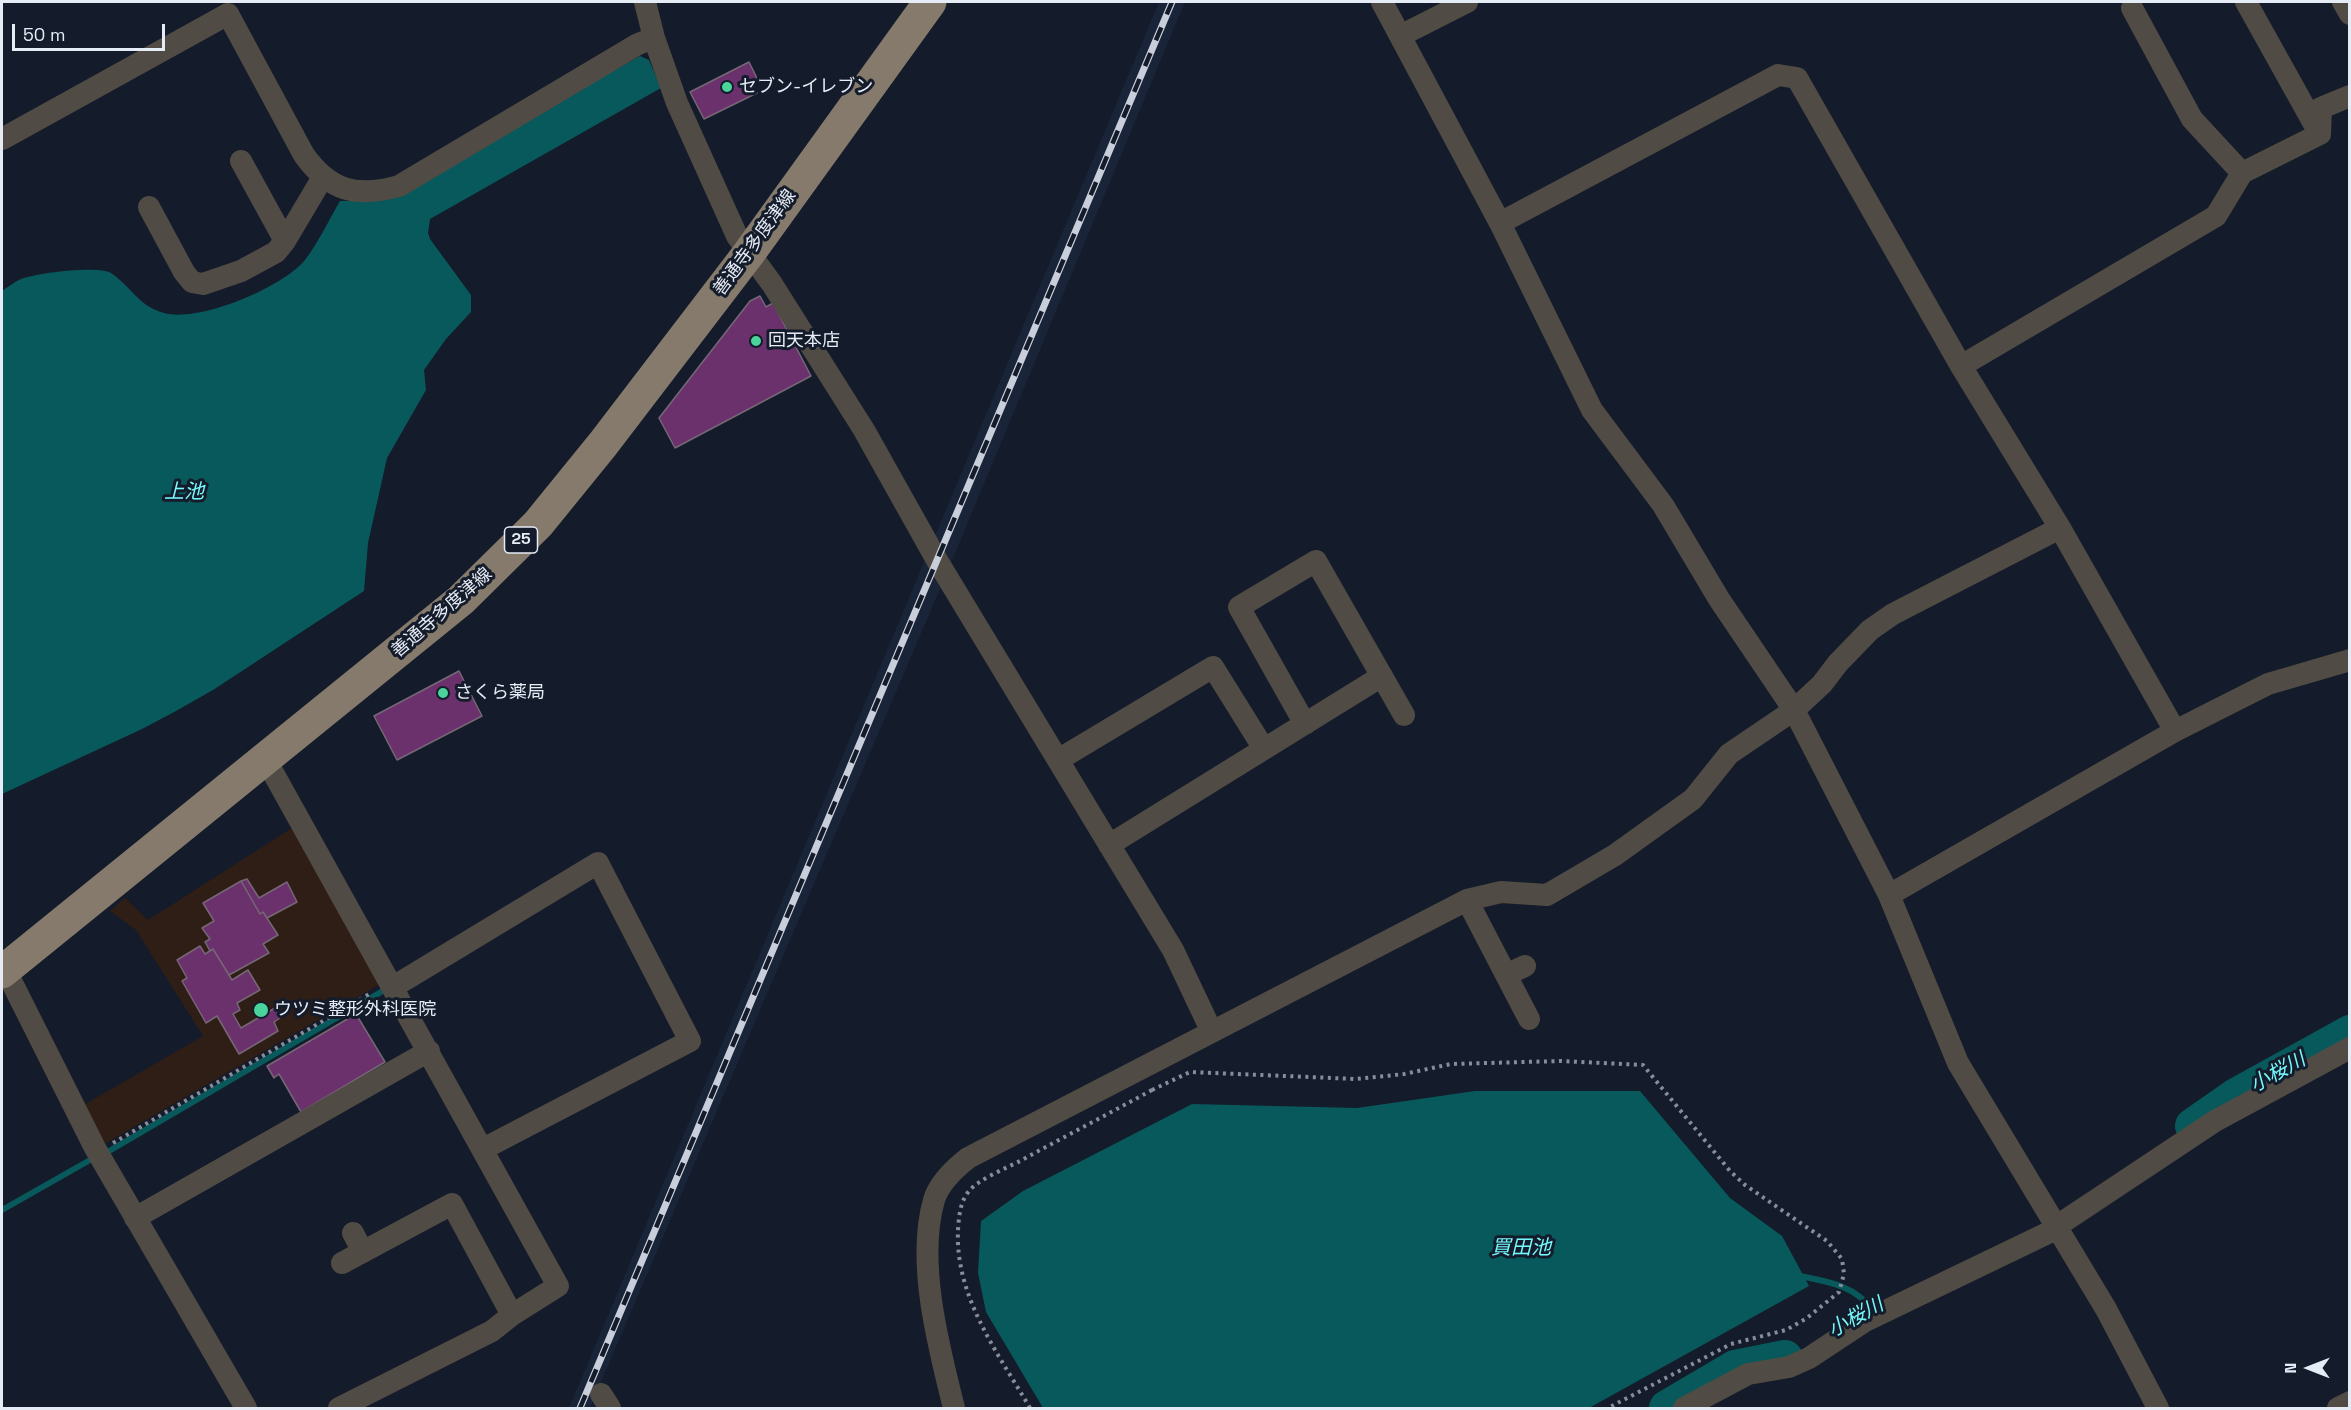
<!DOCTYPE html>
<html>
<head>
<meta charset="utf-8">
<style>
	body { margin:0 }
	#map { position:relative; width:2351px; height:1410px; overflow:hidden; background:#141b2a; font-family:"Space Grotesk",sans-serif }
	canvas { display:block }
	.frame { position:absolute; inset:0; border:3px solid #e6ecf6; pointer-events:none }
	.north { position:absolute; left:2279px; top:1338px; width:60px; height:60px; -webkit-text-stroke:4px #141b2a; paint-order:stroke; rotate:270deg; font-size:16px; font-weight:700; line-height:24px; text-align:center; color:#e6ecf6 }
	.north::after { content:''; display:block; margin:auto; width:21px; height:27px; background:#e6ecf6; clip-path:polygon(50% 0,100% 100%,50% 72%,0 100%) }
	.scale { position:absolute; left:12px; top:24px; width:153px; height:27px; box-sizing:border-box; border:3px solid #e6ecf6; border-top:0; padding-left:8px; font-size:18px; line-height:21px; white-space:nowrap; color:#e6ecf6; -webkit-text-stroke:4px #141b2a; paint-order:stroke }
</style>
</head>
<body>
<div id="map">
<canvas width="2351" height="1410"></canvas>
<div class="frame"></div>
<div class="north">N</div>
<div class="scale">50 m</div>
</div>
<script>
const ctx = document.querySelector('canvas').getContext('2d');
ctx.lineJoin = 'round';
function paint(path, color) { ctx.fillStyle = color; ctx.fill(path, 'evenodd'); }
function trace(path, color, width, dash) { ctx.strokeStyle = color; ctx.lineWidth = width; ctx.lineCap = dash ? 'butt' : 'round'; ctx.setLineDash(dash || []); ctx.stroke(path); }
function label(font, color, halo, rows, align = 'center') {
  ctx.font = font + ' "Space Grotesk","Noto Sans JP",sans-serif'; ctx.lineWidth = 6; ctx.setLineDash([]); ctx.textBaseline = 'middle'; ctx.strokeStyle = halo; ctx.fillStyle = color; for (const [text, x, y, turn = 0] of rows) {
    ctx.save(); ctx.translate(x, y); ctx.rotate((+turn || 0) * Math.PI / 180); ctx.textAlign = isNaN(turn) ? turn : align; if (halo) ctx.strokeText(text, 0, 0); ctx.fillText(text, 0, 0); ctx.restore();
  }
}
paint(new Path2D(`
	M1159 2H1185L946 575 590 1408H569Z`), '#192438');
paint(new Path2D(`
	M295 826 382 983 101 1146 82 1106 203 1036 136 930 110 911 125 898 148 920Z`), '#2f1e16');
paint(new Path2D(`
	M640 56 649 60 661 88 430 219 428 233 430 239 471 295V312L446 339 424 370 426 390 387 458 368 543 364 591 213 690 176 711 142 729 2 794V291C8 287 14 282 21 279 35 273 99 265 111 273 131 286 138 306 164 313 199 323 283 287 305 260 318 243 329 220 340 201H379Z
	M1475 1091H1640L1730 1198 1782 1236 1809 1286 1589 1408H1043L986 1312 978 1273 981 1221 1023 1191 1192 1104 1357 1108Z`), '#08595b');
trace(new Path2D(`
	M104 1154 381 992
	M2 1210 90 1160
	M1796 1275C1825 1282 1851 1283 1871 1308`), '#08595b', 6);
trace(new Path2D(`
	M2193 1126 2236 1096 2350 1033
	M1667 1408 1735 1368 1785 1358`), '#08595b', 36);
const building = new Path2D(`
	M749 62 757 78 751 81 757 93 704 119 690 92Z
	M760 296 766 307 773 303 811 376 675 448 659 418 750 301Z
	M459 671 482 716 397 760 374 716Z
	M247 879 259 898 287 882 297 902 267 918 263 912 260 914 241 881Z
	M241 881 260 914 263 912 278 935 263 944 269 953 229 975 213 949 210 951 205 942 210 939 202 928 214 921 203 903Z
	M200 946 205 954 213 949 232 980 248 970 260 990 237 1003 240 1010 233 1014 241 1028 275 1008 280 1018 274 1022 278 1031 239 1054 217 1016 206 1023 182 981 187 978 177 960Z
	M356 1014 385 1062 301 1112 279 1074 274 1078 267 1066Z`);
paint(building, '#6b316d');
trace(building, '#766776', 1.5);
trace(new Path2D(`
	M1152 1090 1190 1072 1356 1079 1404 1074 1451 1064 1561 1061 1643 1065 1730 1171 1745 1185 1827 1241 1842 1259 1844 1274 1839 1292 1807 1318 1786 1330 1731 1344 1608 1408
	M113 1143 371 993
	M1030 1408C998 1353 955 1297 958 1230 959 1216 960 1202 969 1191 978 1180 1006 1168 1020 1161 1064 1137 1108 1114 1152 1090`), '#878d9a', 4, [3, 4.5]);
trace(new Path2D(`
	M645 2 654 38 677 103 737 236 772 284 864 430 938 562 1173 950 1211 1030
	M1382 2 1500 223 1592 410 1663 505 1719 599 1794 710 1889 895 1958 1063 2106 1309 2158 1408
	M2246 2 2319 133
	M2343 2 2350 14
	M2132 8 2192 119 2242 173
	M1400 36 1467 2
	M2 139 228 14 304 155C330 191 356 198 399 186L638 44 654 38
	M241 161 285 241
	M149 207 184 272 192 282 203 284 241 271 276 252 285 241 323 177
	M1500 223 1778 75 1797 78 1961 366 2060 528 2175 731
	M1961 366 2216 216 2242 173 2320 134 2321 108 2350 96
	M1305 724 1239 607 1316 561 1404 715
	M266 760 558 1286 512 1315 452 1204 342 1263
	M1058 760 1213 667 1264 749
	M1109 845 1382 676
	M1889 895 2175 731 2268 684 2350 660
	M1467 900 1529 1019
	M2 963 95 1148 246 1408
	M1506 975 1525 966
	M393 987 598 863 690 1041 483 1149
	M135 1218 429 1051
	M353 1233 363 1252
	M601 1394 610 1408
	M339 1408 492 1331 512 1315
	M954 1408C939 1348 916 1262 934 1200 939 1183 954 1169 968 1158L1467 900 1501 892 1547 895 1615 855 1693 799 1729 754 1794 710 1822 684 1838 663 1870 630 1893 614 2060 528
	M1684 1408 1748 1374 1789 1367 1809 1358 1865 1321 2056 1229 2063 1222 2215 1121 2350 1048
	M2338 1408 2350 1402`), '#504b44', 22);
trace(new Path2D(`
	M2 972 461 600 538 524 603 444 749 253 930 2`), '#857a6b', 33);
const rail = new Path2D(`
	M580 1408 1172 2`);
trace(rail, '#c9cfda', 7);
trace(rail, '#141b2a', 4.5, [14]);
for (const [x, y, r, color] of [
	[727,87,6,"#4ad49c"],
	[756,341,6,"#4ad49c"],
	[443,693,6,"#4ad49c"],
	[261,1010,8,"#4ad49c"]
]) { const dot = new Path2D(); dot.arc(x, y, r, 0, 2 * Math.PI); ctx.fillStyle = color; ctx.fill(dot); trace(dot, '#141b2a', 2); }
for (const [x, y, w] of [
	[521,540,33]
]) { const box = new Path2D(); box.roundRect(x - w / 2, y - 13, w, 26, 4.5); ctx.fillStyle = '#141b2a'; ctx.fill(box); trace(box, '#e6ecf6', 1.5); }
label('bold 16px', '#e6ecf6', null, [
	["25",521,540]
]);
label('18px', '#e6ecf6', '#141b2a', [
	["セブン-イレブン",739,87],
	["回天本店",768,341],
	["さくら薬局",455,693],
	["ウツミ整形外科医院",274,1010]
], 'left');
label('18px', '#e6ecf6', '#141b2a', [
	["善通寺多度津線",755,243,-54],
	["善通寺多度津線",442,613,-41]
]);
label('italic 20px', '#74f9fc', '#141b2a', [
	["上池",184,493],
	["小桜川",2278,1073,-29],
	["買田池",1521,1249],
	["小桜川",1856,1318,-29]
]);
</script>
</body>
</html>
